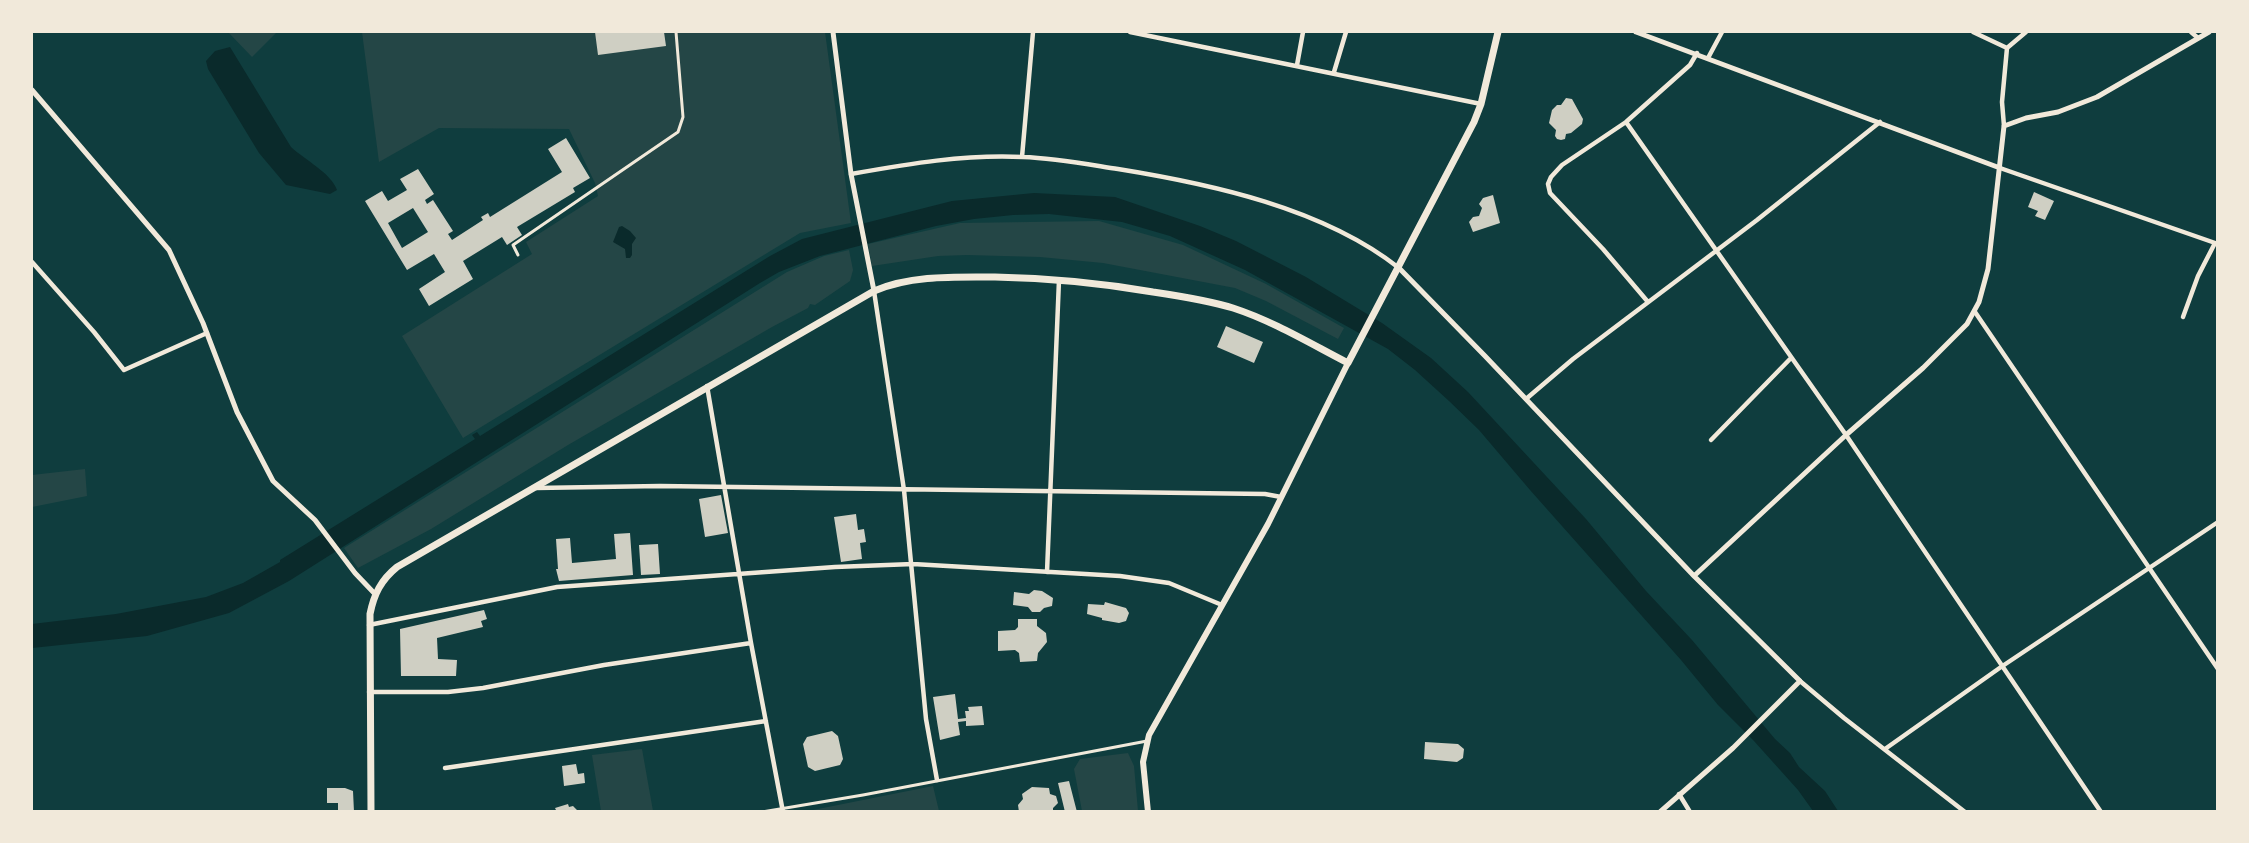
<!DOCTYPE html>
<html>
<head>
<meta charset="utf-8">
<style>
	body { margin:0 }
	#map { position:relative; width:2249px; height:843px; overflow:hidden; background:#0f3d3e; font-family:"Noto Sans",sans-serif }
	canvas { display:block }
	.frame { position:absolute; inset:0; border:33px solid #f1e9da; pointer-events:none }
</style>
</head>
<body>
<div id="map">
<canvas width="2249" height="843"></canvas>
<div class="frame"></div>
</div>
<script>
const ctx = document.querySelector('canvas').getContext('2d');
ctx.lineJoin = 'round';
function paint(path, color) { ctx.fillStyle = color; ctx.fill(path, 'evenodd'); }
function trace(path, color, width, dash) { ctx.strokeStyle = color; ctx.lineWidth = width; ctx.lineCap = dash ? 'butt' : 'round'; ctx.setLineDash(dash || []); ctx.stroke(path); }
paint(new Path2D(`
	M228 32H277L252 57Z
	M362 32H825L851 223 800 233 463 438 402 336 532 254 526 242 598 196 595 183 569 129 439 128 379 162Z
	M1099 221 1183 245 1266 284 1344 328 1338 339 1266 301 1235 288 1103 263 1040 257 967 255 938 256 872 266 868 244 960 223Z
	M849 250 853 270 850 281 815 305 810 304 808 308 772 327 568 445 431 529 358 568 344 548 787 272 824 256Z
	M85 469 87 496 32 507V475Z
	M642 749 653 811H601L592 755Z
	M1128 753 1134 766 1138 811H1082L1074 769 1080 759Z
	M933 786 939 811H808Z`), '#244646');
paint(new Path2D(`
	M230 47 291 147C305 160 331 173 337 190L330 194 286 185 259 153 208 69 206 61 215 51Z
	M1034 193 1115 197 1200 226 1236 241 1306 277 1382 323 1431 358 1468 392 1586 519 1646 591 1692 640 1775 739 1790 753 1799 767 1825 791 1838 811H1813L1798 790 1754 741 1718 705 1681 660 1530 490 1479 430 1449 401 1415 370 1388 349 1245 270 1170 236 1122 222 1049 214 1013 215 974 219 936 226 820 256 779 272 760 283 289 581 229 613 147 636 32 648V624L116 614 206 597 243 583 280 562V560L475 439 472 435 477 432 480 436 770 256 802 239 952 201Z
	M622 226 630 231 636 238 632 244V255L630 258H626L625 249 613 242 619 227Z`), '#0a2a2b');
paint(new Path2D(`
	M595 32H664L666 46 598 55Z
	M1566 98 1572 99 1583 119 1582 124 1571 133 1566 134 1565 139 1561 140 1557 139 1555 136 1556 130 1549 123 1552 110 1557 105H1561Z
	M566 138 590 178 573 188 575 192 517 227 522 235 507 245 502 237 463 261 473 279 429 306 419 289 445 272 434 254 407 270 365 201 382 191 388 201 407 190 400 179 418 169 434 194 425 200 427 204 433 200 453 231 448 234 452 240 483 220 481 217 488 213 490 217 562 172 548 149ZM413 208 428 232 402 248 388 223Z
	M2034 192 2054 201 2045 220 2035 216 2038 211 2028 207Z
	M1493 195 1500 223 1473 232 1469 222 1473 217 1479 216 1482 208 1479 204 1483 198Z
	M1226 326 1263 342 1254 363 1217 347Z
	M721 495 728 533 705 537 699 499Z
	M856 514 858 530 864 529 866 542 860 543 862 559 841 562 834 517Z
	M630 533 633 575 559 581 556 569H558L556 539 570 538 572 563 616 559 614 534Z
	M658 544 660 574 641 575 639 545Z
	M1034 590 1042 591 1053 598 1052 606 1044 608 1040 612H1032L1028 607 1013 605 1014 592 1029 594Z
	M1105 602 1126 608 1129 613 1126 621 1119 623 1102 620V618L1087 614 1088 604 1104 605Z
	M484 610 487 619 481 621 483 627 437 638 438 659 457 660 456 676H401L400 629Z
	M1018 619H1037V626L1046 633 1047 642 1038 653 1037 661 1020 662 1019 653 1015 650 998 651V631L1015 630 1018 627Z
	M955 694 958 719 966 718 965 711H969L968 707 982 706 984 725 966 726V721L958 722 960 735 940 740 933 697Z
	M832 731 838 736 843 759 840 765 815 771 808 767 803 744 807 737Z
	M1425 742 1458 744 1464 749 1463 758 1457 762 1424 759Z
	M576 764 578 774 584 773 585 783 564 786 562 766Z
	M1069 781 1077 812H1065L1058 783Z
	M1032 787 1049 788 1050 794 1056 796 1058 803 1053 808V812H1019L1018 805 1023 799 1022 794Z
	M327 788H345L353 791 354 812H338V803H327Z
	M568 804 569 807 573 806 579 812H557L555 808Z`), '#cfcfc3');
trace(new Path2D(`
	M518 255 513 245 678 132 683 117 676 32
	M762 812 863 795 1147 741`), '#f1e9da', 3);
trace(new Path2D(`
	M1130 32 1481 104
	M1973 32 2007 48
	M2191 32 2198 38
	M1708 58 1722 32
	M1297 65 1303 32
	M1334 72 1346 32
	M1626 122 1846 435 2101 812
	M2004 126 2002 102 2007 48 2026 32
	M1022 157 1033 32
	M2000 168 2218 244
	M851 174C908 164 965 154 1023 157 1055 158 1086 164 1118 169 1211 184 1323 208 1399 268
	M32 262 94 332 124 370 207 333
	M874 291 904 490 926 719 937 780
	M1648 302 1603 249 1550 193 1548 184 1551 177 1562 165 1626 122 1690 65 1697 53
	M1975 312 2218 669
	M2183 317 2198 276 2215 243
	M707 386 751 643 783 812
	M1526 399 1573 359 1757 220 1880 122
	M1711 440 1791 358
	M536 488 660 486 1265 494 1281 497
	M1047 572 1059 280
	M369 625 557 587 835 567 913 564 1120 576 1169 583 1222 605
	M1800 681 1844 718 1965 812
	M369 692H448L483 688 604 665 751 643
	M1885 749 2001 667 2218 522
	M445 768 766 721
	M1679 794 1690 812`), '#f1e9da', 4.5);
trace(new Path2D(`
	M833 32 851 174 874 291
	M1636 32 2000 168
	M32 90 169 250 203 323 237 412 273 481 315 520 355 573 375 594
	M1399 268 1485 356 1694 576 1800 681 1733 748 1660 812
	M1694 576 1846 435 1923 368 1967 324 1979 302 1988 269 2004 126 2026 118 2058 112 2097 97 2209 32`), '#f1e9da', 5);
trace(new Path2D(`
	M1148 812 1143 762 1149 735 1268 524 1348 363`), '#f1e9da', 6);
trace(new Path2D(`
	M371 812 370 614C374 594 381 580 397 567L874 291C911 275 955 277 995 277 1048 278 1101 283 1153 292 1180 296 1207 300 1233 308 1273 321 1311 344 1348 363L1474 122 1481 104 1498 32`), '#f1e9da', 7);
</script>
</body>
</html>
